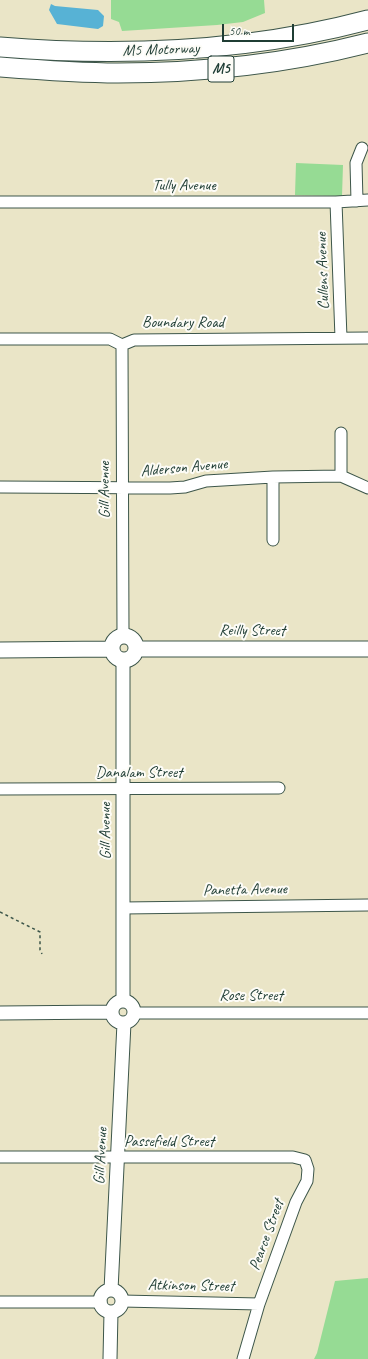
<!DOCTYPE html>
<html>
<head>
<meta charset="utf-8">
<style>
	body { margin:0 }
	#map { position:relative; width:368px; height:1359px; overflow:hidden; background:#eae5c7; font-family:Caveat,sans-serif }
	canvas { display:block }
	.scale { position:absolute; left:222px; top:24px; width:72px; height:18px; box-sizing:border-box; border:2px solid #1f3d34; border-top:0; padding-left:5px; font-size:12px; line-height:14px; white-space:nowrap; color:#1f3d34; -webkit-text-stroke:3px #fdfcf7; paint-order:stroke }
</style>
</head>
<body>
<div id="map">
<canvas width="368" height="1359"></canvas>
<div class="scale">50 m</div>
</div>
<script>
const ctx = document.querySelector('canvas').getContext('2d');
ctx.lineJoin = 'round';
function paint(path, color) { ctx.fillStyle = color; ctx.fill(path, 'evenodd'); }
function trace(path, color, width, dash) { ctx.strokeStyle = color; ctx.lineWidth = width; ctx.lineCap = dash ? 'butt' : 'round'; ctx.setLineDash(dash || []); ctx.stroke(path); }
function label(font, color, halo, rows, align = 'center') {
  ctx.font = font + ' Caveat,sans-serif'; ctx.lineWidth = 4; ctx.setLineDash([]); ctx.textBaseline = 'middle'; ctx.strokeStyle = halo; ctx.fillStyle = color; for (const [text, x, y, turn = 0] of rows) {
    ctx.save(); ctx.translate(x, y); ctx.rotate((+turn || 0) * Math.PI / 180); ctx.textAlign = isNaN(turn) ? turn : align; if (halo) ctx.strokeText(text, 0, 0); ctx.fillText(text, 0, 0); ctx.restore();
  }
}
paint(new Path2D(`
	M111 0H264L265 13 243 22 217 25 122 31 119 22 111 19Z
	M296 163 343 165 342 196 295 195Z
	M368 1278V1359H314L317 1353 335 1281Z`), '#96db94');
paint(new Path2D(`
	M51 4 55 6 98 10 104 16 103 26 98 29 57 24 49 10Z`), '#57b2d5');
const minor = new Path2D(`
	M357 201 356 163 362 148
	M0 202H336L368 200
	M336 202 341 338
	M0 339H110L122 345 134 340 368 338
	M122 345 123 635
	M341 476V433
	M273 477V540
	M0 487 170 488 185 487 206 481 273 477 341 476 368 488
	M0 789 279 788
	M123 908 368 905
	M134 1013H368
	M0 1157H293L305 1160 308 1169 307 1181 296 1202 259 1304 243 1359
	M122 1301 259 1304
	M0 1302H101`);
const tertiary = new Path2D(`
	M123 660V1001
	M112 1012a11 11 0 1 1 22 0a11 11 0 1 1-22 0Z
	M0 1013 112 1012
	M111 1290 124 1023
	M100 1301a11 11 0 1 1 22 0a11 11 0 1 1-22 0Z
	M110 1359 111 1312`);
const secondary = new Path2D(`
	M112 648a12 12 0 1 1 24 0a12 12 0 1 1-24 0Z
	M136 649H368
	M0 650 111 649`);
const motorway = new Path2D(`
	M0 47C123 57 248 52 368 20
	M0 67C39 70 79 73 118 73 203 73 286 64 368 43`);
trace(minor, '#3d564a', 13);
trace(tertiary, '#3d564a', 15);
trace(secondary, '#3d564a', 17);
trace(motorway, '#3d564a', 21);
trace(new Path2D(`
	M0 912 40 932V950L42 954`), '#3d564a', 1.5, [3, 3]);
trace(minor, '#fff', 11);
trace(tertiary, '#fff', 13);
trace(secondary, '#fff', 15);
trace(motorway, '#fff', 19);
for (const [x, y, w] of [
	[221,69,26]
]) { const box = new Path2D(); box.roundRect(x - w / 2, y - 13, w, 26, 3); ctx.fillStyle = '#fdfcf7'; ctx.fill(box); trace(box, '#1f3d34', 1); }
label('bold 15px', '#1f3d34', null, [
	["M5",221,69]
]);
label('16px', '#1f3d34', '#fdfcf7', [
	["M5 Motorway",161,50,-2],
	["Tully Avenue",184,186],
	["Cullens Avenue",323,271,-92],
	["Boundary Road",183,323],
	["Alderson Avenue",184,468,-5],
	["Gill Avenue",105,490,-90],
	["Reilly Street",252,631],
	["Danalam Street",139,773],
	["Gill Avenue",106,831,-90],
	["Panetta Avenue",245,890,-1],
	["Rose Street",251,996],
	["Passefield Street",169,1142],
	["Gill Avenue",101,1156,-87],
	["Pearce Street",267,1235,-70],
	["Atkinson Street",191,1286,1]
]);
</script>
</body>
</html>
